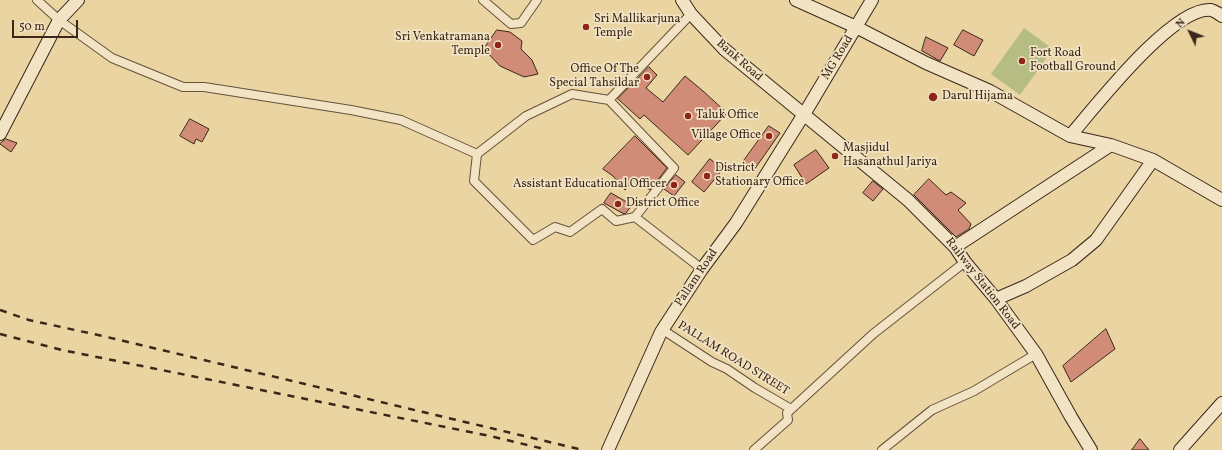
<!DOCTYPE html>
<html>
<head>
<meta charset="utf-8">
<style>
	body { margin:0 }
	#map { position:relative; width:1222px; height:450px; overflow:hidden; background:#e9d4a2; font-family:Vollkorn,serif }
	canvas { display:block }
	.north { position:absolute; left:1170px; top:12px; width:40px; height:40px; -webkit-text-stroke:3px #f1e3c3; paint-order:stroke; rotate:313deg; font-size:11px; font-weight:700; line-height:16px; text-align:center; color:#3b2719 }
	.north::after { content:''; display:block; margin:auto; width:14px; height:18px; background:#3b2719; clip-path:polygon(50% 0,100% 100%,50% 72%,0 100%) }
	.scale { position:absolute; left:12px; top:20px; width:66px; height:18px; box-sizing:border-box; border:2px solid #3b2719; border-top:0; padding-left:5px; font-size:12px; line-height:14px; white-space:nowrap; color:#3b2719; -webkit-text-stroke:3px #f1e3c3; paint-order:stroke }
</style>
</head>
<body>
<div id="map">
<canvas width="1222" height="450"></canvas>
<div class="north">N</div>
<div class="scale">50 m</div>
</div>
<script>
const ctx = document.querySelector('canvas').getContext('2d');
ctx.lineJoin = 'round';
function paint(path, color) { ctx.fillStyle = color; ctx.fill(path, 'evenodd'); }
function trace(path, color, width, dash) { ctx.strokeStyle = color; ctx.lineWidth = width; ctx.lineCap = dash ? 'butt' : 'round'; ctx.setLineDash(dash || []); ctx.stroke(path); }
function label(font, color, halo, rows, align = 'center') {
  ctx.font = font + ' Vollkorn,serif'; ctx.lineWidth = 3.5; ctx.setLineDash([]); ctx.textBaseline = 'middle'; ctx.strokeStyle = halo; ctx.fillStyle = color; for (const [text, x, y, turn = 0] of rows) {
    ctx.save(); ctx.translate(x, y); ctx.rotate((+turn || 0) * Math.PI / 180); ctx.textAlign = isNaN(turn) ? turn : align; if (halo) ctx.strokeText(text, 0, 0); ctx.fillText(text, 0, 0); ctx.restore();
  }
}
paint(new Path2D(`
	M1024 28 1053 49 1020 95 991 74Z`), '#b5bd85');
const building = new Path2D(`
	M497 30 510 32 522 41 521 49 532 60 538 74 524 77 500 66 484 49Z
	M963 30 983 40 974 56 954 45Z
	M926 37 948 48 940 61 922 51Z
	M649 67 657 75 646 88 663 102 685 76 703 91 727 113 688 155 644 115 640 119 618 99Z
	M190 119 209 129 202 142 196 139 194 144 180 136Z
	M769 126 780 133 754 170 743 162Z
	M635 136 667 168 650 190 635 179 625 190 613 176 603 169Z
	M6 139 17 143 11 152 0 144Z
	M816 150 829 168 806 184 794 165Z
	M710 159 723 169 704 192 692 182Z
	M676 175 685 182 674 196 664 189Z
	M929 179 946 195 951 192 966 203 958 210 971 224 969 229 956 237 914 195Z
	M873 181 883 189 873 201 863 193Z
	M611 193 632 205 626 213 624 214 604 203Z
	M1106 329 1115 349 1071 382 1063 366Z
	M1140 439 1149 450H1132Z`);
paint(building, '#d18c77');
trace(building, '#3b2719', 1);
const street = new Path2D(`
	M37 0 59 20 112 58 183 87H204L351 110 401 120 477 154 526 116 572 94 609 100
	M483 0 511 24 521 23 537 0
	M691 14 609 100 674 168 635 217 702 269
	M477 154 474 181 533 240 555 227 570 232 602 209 616 221 635 217
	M663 330 712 362 727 369 755 388 791 409
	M754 450 788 420 787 413 873 334 965 262
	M882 450 932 410 974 391 1036 354`);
const secondary = new Path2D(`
	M682 0 691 14 724 49 908 200 955 247 965 262 996 299 1036 354 1071 417 1091 450
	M796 0 856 27 926 63 990 91 1070 136 1111 145 1153 160 1222 200
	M0 134 59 20 78 0
	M1070 136C1095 107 1173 6 1211 10 1215 11 1219 14 1222 16
	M955 247 1111 145
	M996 299 1026 286 1072 260 1096 240 1153 160
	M608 450 661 332 702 269 736 223 809 106 872 0
	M1180 450 1222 403`);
trace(street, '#66523b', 10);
trace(secondary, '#3b2719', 14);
trace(street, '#f1e3c3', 8);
trace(secondary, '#f1e3c3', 12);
trace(new Path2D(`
	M0 310 29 320 107 337 583 450
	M0 334 62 350 490 436 548 450`), '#3b2719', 2.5, [7, 7]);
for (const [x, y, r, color] of [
	[586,27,4,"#8f2418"],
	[498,45,4,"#8f2418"],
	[1022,61,4,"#8f2418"],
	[647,77,4,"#8f2418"],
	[933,97,5,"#8f2418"],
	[688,116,4,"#8f2418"],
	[769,136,4,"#8f2418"],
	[835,156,4,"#8f2418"],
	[707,176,4,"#8f2418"],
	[674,185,4,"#8f2418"],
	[618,204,4,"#8f2418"]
]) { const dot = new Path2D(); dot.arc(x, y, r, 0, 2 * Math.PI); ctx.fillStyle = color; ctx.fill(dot); trace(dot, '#f1e3c3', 1.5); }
label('12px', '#3b2719', '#f1e3c3', [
	["Sri Mallikarjuna",594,20],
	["Temple",594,34],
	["Sri Venkatramana",490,38,"right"],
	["Temple",490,52,"right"],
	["Fort Road",1030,54],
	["Football Ground",1030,68],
	["Office Of The",639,70,"right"],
	["Special Tahsildar",639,84,"right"],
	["Darul Hijama",942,97],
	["Taluk Office",696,116],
	["Village Office",761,136,"right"],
	["Masjidul",843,149],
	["Hasanathul Jariya",843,163],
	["District",715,169],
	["Stationary Office",715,183],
	["Assistant Educational Officer",666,185,"right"],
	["District Office",626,204]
], 'left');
label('12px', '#3b2719', '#f1e3c3', [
	["MG Road",838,58,-59],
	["Bank Road",739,61,41],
	["Pallam Road",697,278,-56],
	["Railway Station Road",982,284,52],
	["PALLAM ROAD STREET",733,359,32]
]);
</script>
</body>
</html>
